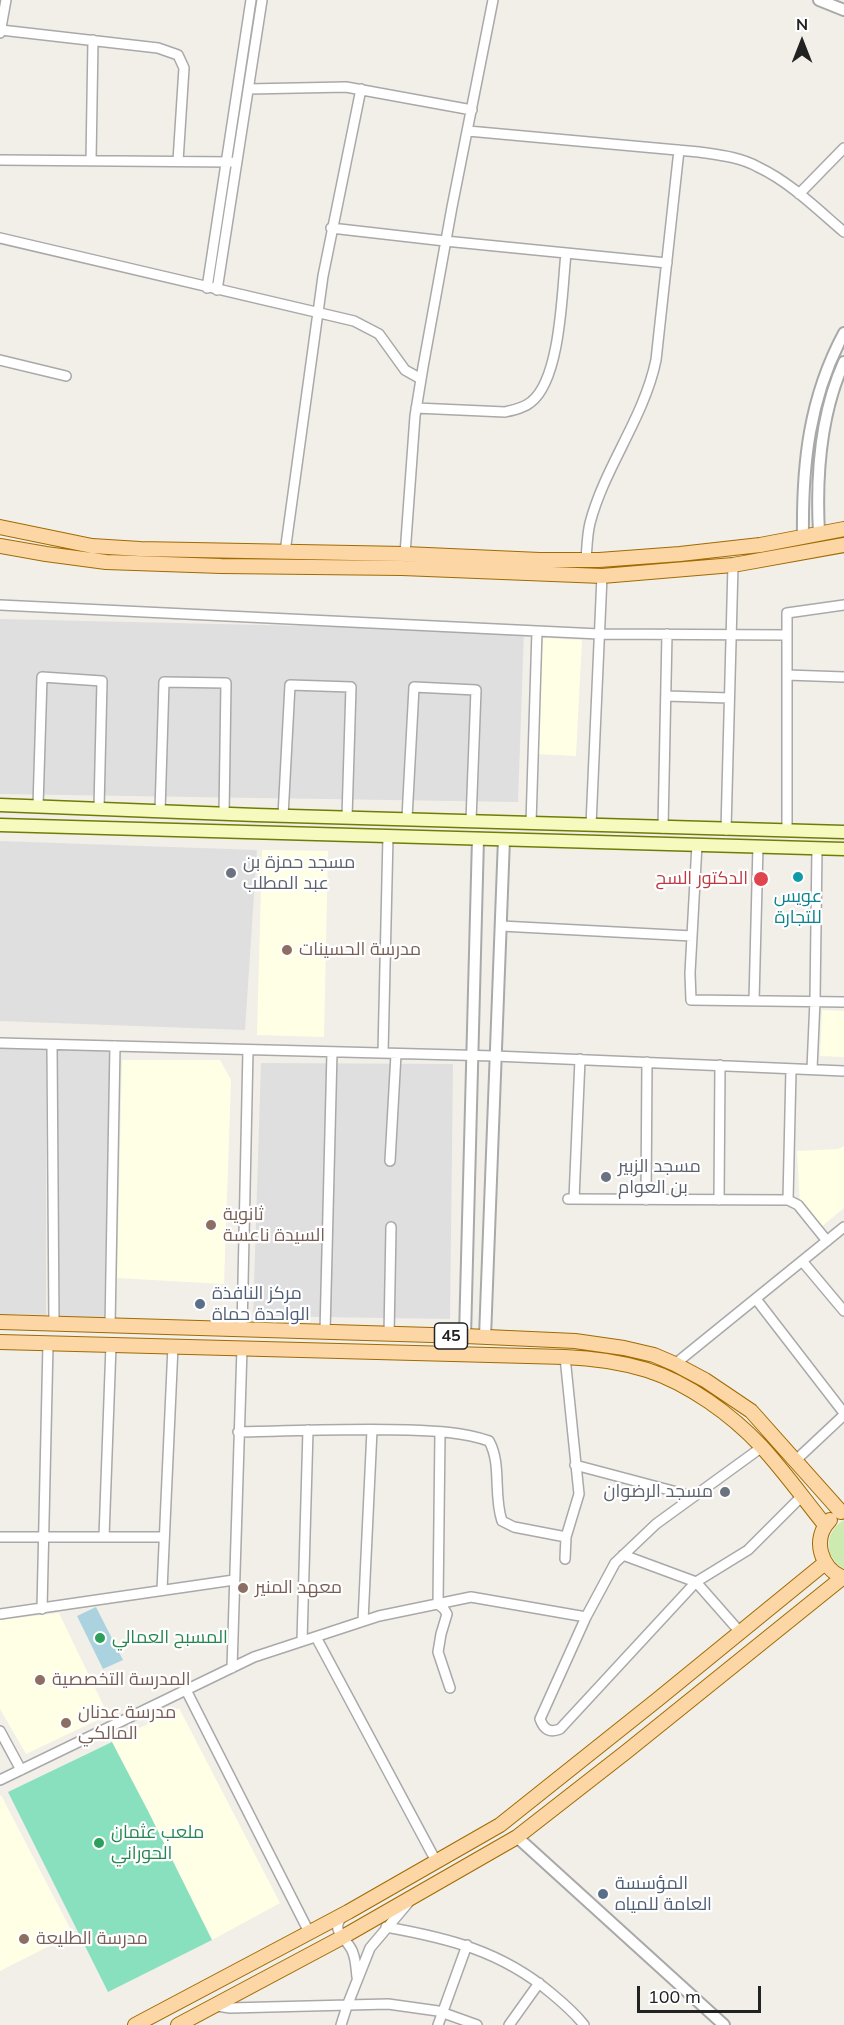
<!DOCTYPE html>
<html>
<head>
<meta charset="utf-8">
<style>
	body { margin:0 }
	#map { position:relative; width:844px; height:2025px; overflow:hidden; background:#f2efe9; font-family:Mulish,sans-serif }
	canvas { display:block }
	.north { position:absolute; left:772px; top:12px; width:60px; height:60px; -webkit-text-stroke:4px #fff; paint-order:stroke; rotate:0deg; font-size:16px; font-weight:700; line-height:24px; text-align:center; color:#222 }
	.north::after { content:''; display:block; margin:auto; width:21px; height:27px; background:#222; clip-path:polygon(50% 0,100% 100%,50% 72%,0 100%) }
	.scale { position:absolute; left:637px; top:1986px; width:124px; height:27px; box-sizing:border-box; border:3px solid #222; border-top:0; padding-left:8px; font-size:18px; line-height:21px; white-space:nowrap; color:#222; -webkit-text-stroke:4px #fff; paint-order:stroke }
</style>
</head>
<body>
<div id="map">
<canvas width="844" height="2025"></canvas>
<div class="north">N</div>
<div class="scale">100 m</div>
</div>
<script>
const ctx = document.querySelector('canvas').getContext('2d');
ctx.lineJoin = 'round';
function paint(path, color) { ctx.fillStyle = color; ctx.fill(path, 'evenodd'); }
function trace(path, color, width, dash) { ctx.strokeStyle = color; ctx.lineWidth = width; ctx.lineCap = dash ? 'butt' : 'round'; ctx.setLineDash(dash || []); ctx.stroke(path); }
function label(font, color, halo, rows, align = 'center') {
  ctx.font = font + ' Mulish,Cairo,sans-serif'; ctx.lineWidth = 4.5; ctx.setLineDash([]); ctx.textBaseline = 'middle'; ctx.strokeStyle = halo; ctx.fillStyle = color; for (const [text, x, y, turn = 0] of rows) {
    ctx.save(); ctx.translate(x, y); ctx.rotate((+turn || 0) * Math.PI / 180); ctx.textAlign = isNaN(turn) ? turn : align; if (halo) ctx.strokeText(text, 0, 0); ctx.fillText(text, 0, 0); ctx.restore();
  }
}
paint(new Path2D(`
	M0 619 524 631 518 802 0 794Z
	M0 841 257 850 245 1030 0 1021Z
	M0 1048 46 1049V1315L0 1314Z
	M57 1049 110 1050 104 1318 55 1316Z
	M261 1063 453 1064 450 1319 253 1316Z`), '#e0dfdf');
paint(new Path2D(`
	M543 638 582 640 576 756 536 754Z
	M262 850 328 851 324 1037 257 1035Z
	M822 1010 844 1011V1057L820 1056Z
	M122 1060H220L231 1080 224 1284 117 1278Z
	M844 1146V1208L821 1227 800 1204 797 1151 838 1149Z
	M59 1613 108 1715 26 1754 0 1709V1620Z
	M179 1708 280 1903 212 1940 148 1811 112 1742Z
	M1 1795 73 1934 0 1971V1796Z`), '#ffffe5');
paint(new Path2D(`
	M844 1520V1569C824 1557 823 1533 844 1520Z`), '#cdebb0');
paint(new Path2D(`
	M112 1742 148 1811 212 1940 108 1992 8 1792Z`), '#88e0be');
paint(new Path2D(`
	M96 1607 123 1660 103 1669 77 1616Z`), '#aad3df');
const minor = new Path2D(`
	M1 30 158 48 178 55 184 68 178 161
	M0 33 6 0
	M248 89 346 87 472 110
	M468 131 699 152C719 155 740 157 758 167 790 182 817 209 844 232
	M0 160 231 162
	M91 161 93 40
	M799 194 844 148
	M331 228 445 241 667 263
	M0 238 354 321 379 334 405 370 421 379
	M207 288 251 0
	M217 290 262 0
	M0 360 66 376
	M416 408 505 412C514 410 524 408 531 402 561 379 562 290 566 253
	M285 552 323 276 361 89
	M405 554 415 416 423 367 452 207 493 0
	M586 560C587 548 587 535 590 523 605 466 644 418 656 360L679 150
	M0 605 599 634 787 635V613L844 605
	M787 635V831
	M787 675 844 677
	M667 696 729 698
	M38 806 42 677 102 681 99 808
	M160 811 164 682 226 683 224 814
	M283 816 290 685 351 687 347 817
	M407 818 414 687 476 690 471 821
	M531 823 537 631
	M591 825 602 576
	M663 828 667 634
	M726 830 733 565
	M697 844 690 973 691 1000 844 1002
	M501 926 692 936
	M754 1001 758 846
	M0 1043 495 1056 844 1071
	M52 1045 54 1324
	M383 1053 388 836
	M812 1069 815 1000 817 848
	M390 1161 396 1054
	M568 1199 788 1200 798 1205 827 1241
	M574 1199 580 1059
	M646 1200 647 1062
	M719 1200 720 1065
	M788 1200 791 1069
	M802 1261 844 1311
	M756 1299 844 1413
	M110 1326 115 1046
	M242 1329 248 1050
	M325 1332 332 1052
	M389 1335 391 1227
	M565 1357 579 1494 566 1537 565 1559
	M675 1364 844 1227
	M238 1432C294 1431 351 1428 408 1430 435 1431 463 1432 489 1441 502 1464 493 1495 502 1521L514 1527 566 1537
	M440 1432 438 1604 444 1609 447 1614 441 1634 438 1652 450 1688
	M762 1447 656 1524 615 1563 586 1617 540 1719C544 1730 550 1733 560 1729L696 1582 748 1550 802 1496
	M796 1460 844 1415
	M575 1465 692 1496
	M0 1537H164
	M104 1537 111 1345
	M623 1555 696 1582 740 1632
	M162 1590 173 1346
	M42 1609 48 1344
	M0 1614 234 1580
	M363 1621 372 1430
	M316 1637 436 1861
	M302 1641 308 1430
	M232 1668 242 1348
	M186 1690 309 1932
	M0 1731 21 1770
	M0 1780 254 1657 379 1616 471 1597 586 1617
	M344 1915C327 1931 349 1939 353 1953 356 1961 356 1969 357 1977
	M386 1927C448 1938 501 1951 551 1993 563 2003 574 2012 584 2025
	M217 2006 230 2008 388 2004 438 2011 477 2025
	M341 2025 347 2006 370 1948 408 1903
	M438 2025 467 1945
	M509 2025 539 1983`);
const tertiary = new Path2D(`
	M819 0 844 10
	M819 533C816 477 820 415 844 362
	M803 537C802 464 809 398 844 333
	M465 1336 478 838
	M485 1337 504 839
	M517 1837 724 2025`);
const secondary = new Path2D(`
	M0 805 256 815 844 832
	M0 825 844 849`);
const primary = new Path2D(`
	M0 527 92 546 140 549 405 554 540 560H599L680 554 760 545 844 529
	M0 546 46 554 106 562 221 566 402 568 602 576 733 565 844 545
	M0 1322 465 1336 575 1341 624 1348 654 1355 675 1364 705 1380 751 1411 841 1512
	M0 1342 565 1357C592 1358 620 1362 647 1370 688 1383 732 1415 761 1446 784 1471 804 1499 825 1525
	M830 1520C811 1539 821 1569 844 1578
	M135 2025 348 1912 500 1825 657 1700 825 1563
	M178 2025 341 1938 517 1837 626 1752 842 1578`);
trace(minor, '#a9a9a9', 12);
trace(tertiary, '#a9a9a9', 14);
trace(secondary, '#707d05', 15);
trace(primary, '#a06b00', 16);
trace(minor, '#fff', 9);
trace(tertiary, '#fff', 10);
trace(secondary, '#f7fabf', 12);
trace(primary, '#fcd6a4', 14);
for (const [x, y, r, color] of [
	[231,873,6,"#6b7280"],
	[798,877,6,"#0f9aa8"],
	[761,879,8,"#e0444e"],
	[287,950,6,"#8d6e63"],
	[606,1177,6,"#6b7280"],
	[211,1225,6,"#8d6e63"],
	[200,1304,6,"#5c6f8a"],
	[725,1492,6,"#6b7280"],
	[243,1588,6,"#8d6e63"],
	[100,1638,6,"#2e9e5b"],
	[40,1680,6,"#8d6e63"],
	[66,1723,6,"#8d6e63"],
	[99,1843,6,"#2e9e5b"],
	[603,1894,6,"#5c6f8a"],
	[24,1939,6,"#8d6e63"]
]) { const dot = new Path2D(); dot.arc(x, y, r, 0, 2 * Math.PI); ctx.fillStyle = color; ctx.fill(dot); trace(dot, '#fff', 2); }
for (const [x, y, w] of [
	[451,1336,33]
]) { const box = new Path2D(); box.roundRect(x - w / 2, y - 13, w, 26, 4.5); ctx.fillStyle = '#fff'; ctx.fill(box); trace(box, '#222', 1.5); }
label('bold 16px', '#222', null, [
	["45",451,1336]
]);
label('18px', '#5b616d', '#fff', [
	["مسجد حمزة بن",243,863],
	["عبد المطلب",243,884],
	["مسجد الزبير",618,1167],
	["بن العوام",618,1188],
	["مسجد الرضوان",713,1492,"right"]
], 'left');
label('18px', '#be3a42', '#fff', [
	["الدكتور السح",748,879]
], 'right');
label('18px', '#0d838f', '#fff', [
	["عويس",798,897],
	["للتجارة",798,918]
]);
label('18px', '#785e54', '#fff', [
	["مدرسة الحسينات",299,950],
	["ثانوية",223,1215],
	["السيدة ناعسة",223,1236],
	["معهد المنير",255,1588],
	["المدرسة التخصصية",52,1680],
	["مدرسة عدنان",78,1713],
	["المالكي",78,1734],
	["مدرسة الطليعة",36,1939]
], 'left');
label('18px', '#4e5e75', '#fff', [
	["مركز النافذة",212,1294],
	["الواحدة حماة",212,1315],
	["المؤسسة",615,1884],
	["العامة للمياه",615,1905]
], 'left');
label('18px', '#27864d', '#fff', [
	["المسبح العمالي",112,1638],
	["ملعب عثمان",111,1833],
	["الحوراني",111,1854]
], 'left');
</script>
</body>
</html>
